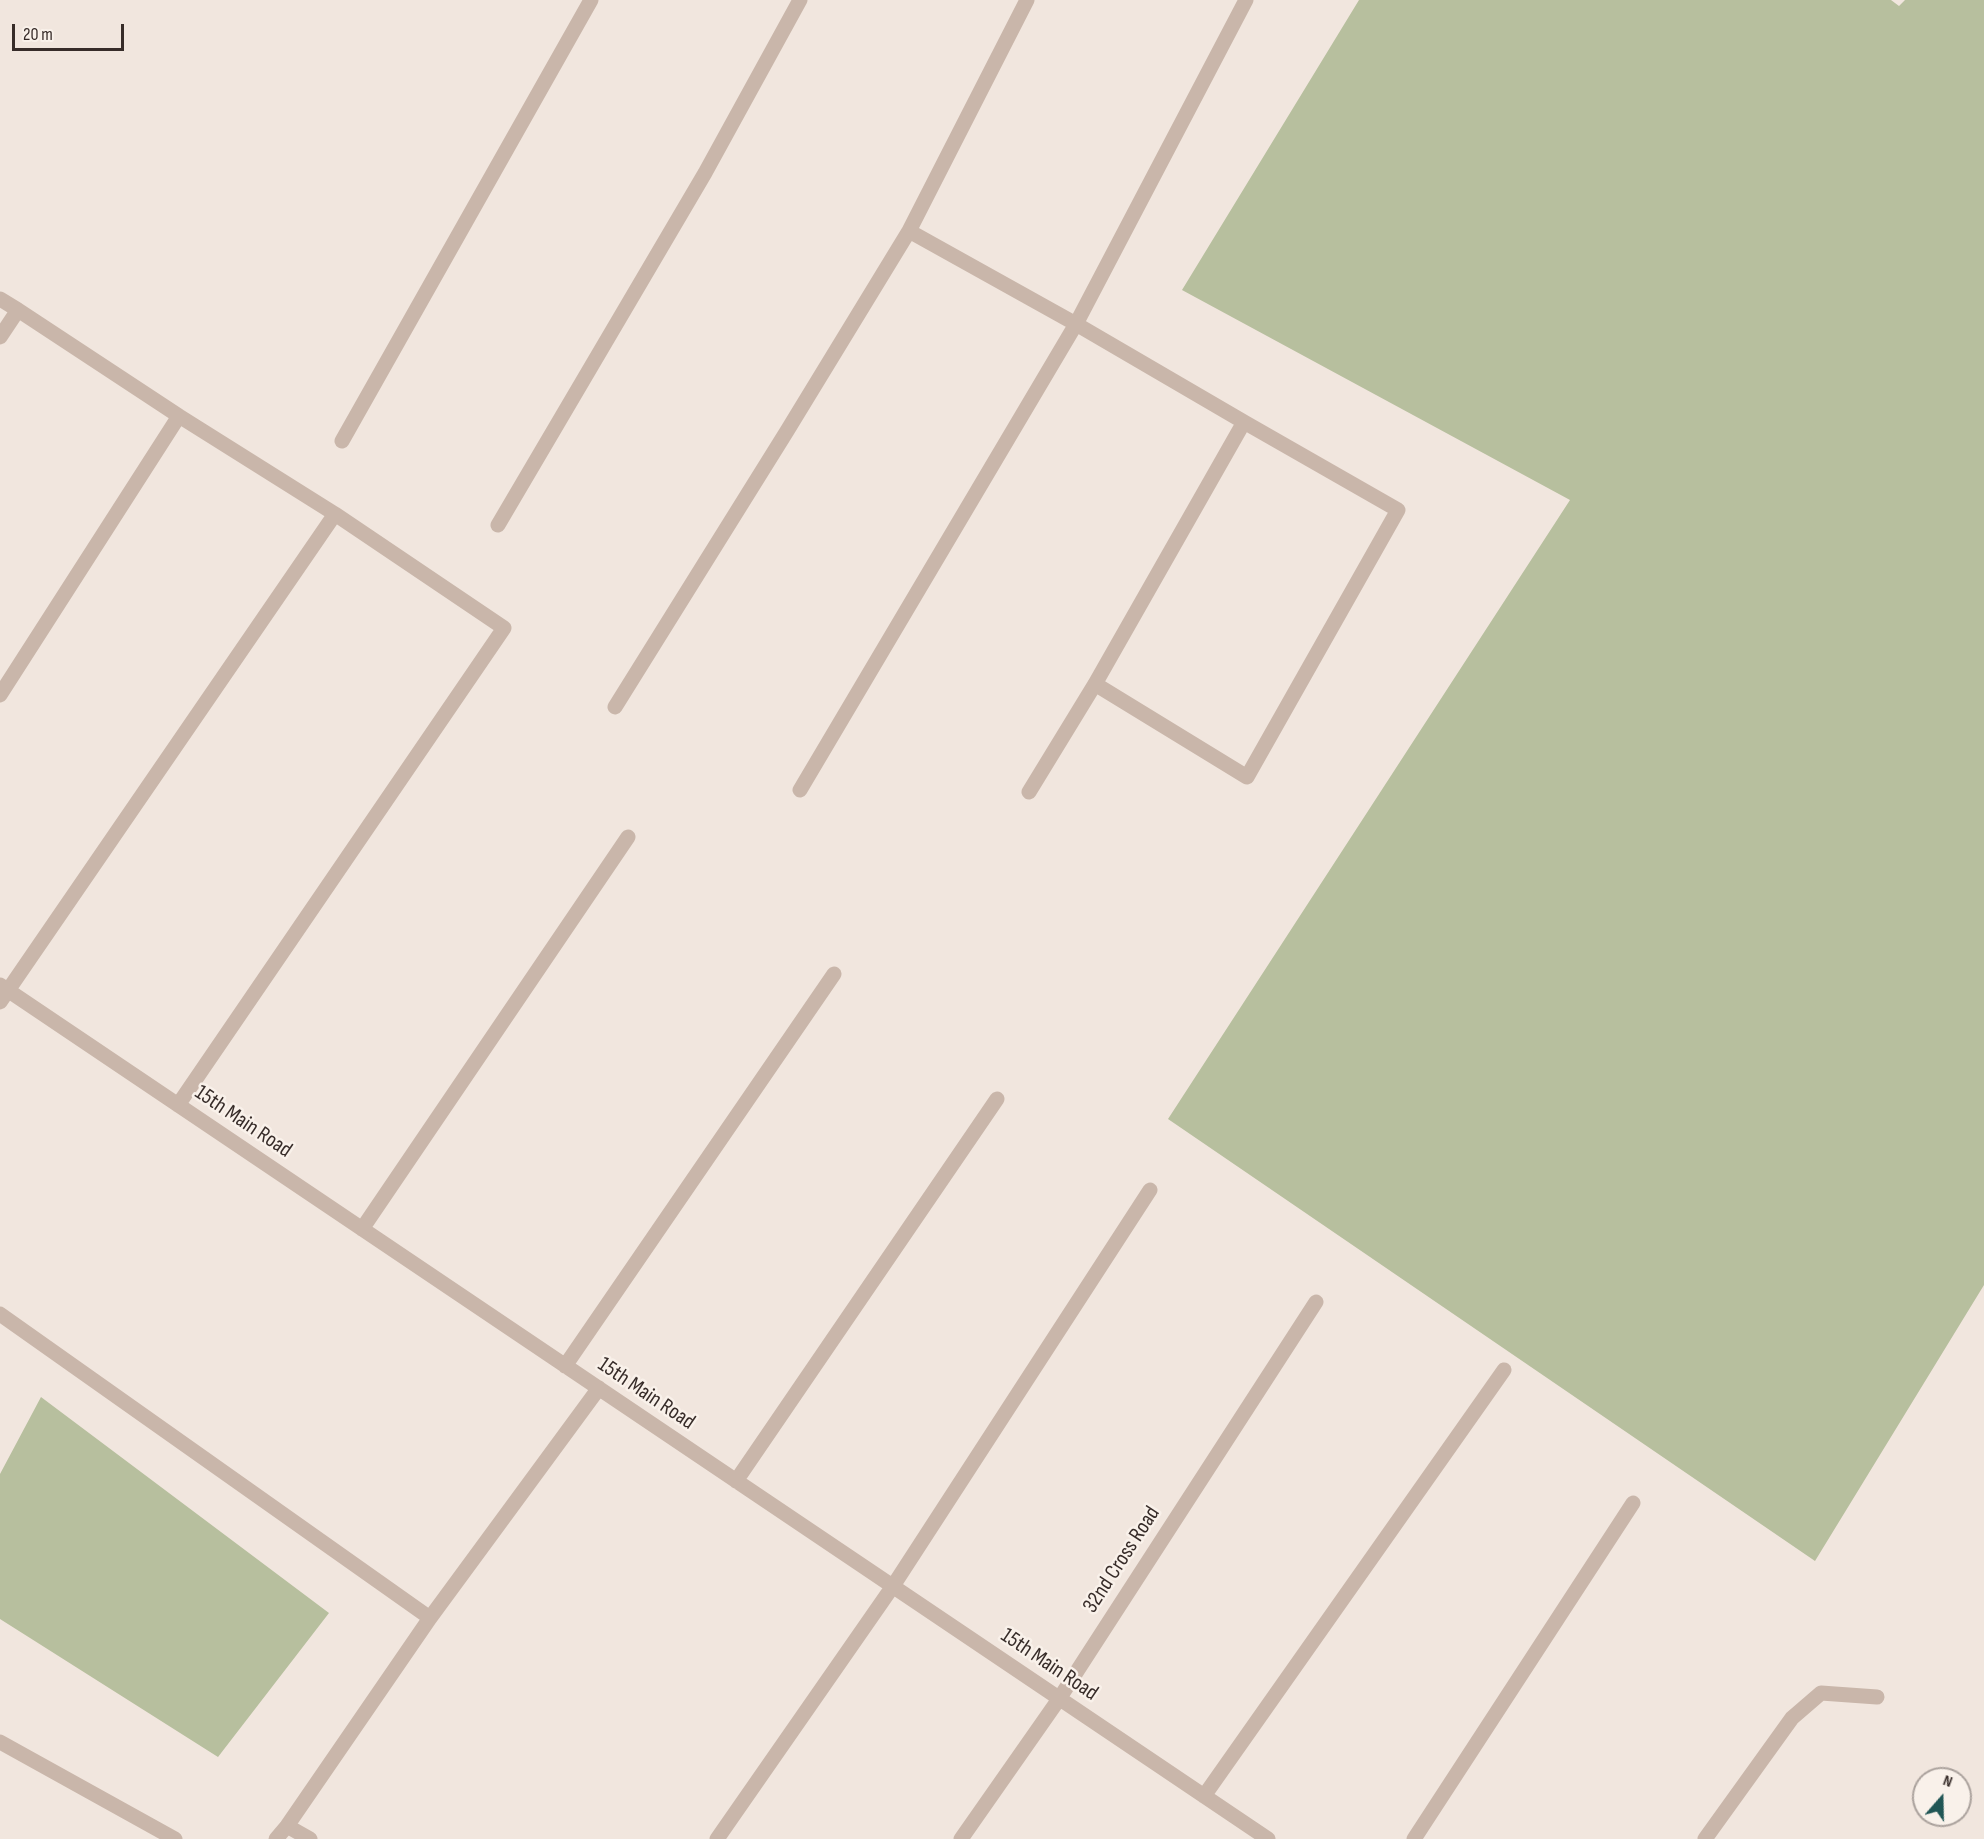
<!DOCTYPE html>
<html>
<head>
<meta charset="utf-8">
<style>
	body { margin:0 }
	#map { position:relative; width:1984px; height:1839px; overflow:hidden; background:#f1e6de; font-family:"Sofia Sans Condensed",sans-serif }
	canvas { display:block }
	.north { position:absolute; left:1912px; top:1767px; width:60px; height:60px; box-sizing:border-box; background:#f9f1ea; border:2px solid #aba29d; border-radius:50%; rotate:20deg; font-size:16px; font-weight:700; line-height:24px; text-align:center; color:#372c29 }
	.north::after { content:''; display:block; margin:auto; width:21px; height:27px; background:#215655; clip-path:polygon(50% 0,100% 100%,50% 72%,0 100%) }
	.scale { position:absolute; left:12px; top:24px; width:112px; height:27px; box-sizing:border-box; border:3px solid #372c29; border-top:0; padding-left:8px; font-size:18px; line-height:21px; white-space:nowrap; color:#372c29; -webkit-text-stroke:4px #f9f1ea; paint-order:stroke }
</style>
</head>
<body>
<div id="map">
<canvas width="1984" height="1839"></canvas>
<div class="north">N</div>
<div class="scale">20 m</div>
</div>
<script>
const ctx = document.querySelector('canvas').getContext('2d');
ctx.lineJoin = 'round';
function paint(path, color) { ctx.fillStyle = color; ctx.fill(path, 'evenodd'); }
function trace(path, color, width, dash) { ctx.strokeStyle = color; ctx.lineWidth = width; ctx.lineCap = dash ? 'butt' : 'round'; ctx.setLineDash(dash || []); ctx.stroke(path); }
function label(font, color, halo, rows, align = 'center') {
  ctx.font = font + ' "Sofia Sans Condensed",sans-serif'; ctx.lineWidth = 5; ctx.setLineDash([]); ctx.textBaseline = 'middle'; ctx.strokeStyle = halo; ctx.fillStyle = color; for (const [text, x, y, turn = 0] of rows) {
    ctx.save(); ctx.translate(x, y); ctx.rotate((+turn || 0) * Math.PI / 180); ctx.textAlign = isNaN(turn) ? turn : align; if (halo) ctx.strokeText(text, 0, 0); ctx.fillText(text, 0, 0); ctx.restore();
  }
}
paint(new Path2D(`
	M1359 0H1891L1899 6 1905 0H1984V1285L1815 1561 1168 1119 1570 500 1182 290Z
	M41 1397 329 1613 218 1757 0 1619V1474Z`), '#b7bf9e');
trace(new Path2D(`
	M909 231 1076 324 1244 422 1095 684 1029 792
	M0 299 18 310
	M0 337 18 310 179 416
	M342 441 591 0
	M498 525 705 173 800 0
	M1095 684 1247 777 1398 510 1244 422
	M0 695 179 416 335 514
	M615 707 787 431 909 231 1027 0
	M800 790 1076 324 1246 0
	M0 985 1268 1839
	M0 1002 335 514 504 628 178 1105
	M362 1229 628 837
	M0 1314 430 1618
	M565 1366 834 974
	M736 1481 997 1099
	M0 1742 175 1839
	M1204 1796 1504 1370
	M287 1826 310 1839
	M276 1839 287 1826 430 1618 599 1388
	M717 1839 893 1586 1150 1190
	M961 1839 1059 1699 1316 1302
	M1414 1839 1633 1503
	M1705 1839 1792 1718 1821 1693 1877 1697`), '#c9b6aa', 15);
label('22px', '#372c29', '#f9f1ea', [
	["15th Main Road",243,1122,34],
	["15th Main Road",646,1394,34],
	["32nd Cross Road",1122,1560,-57],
	["15th Main Road",1049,1665,34]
]);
</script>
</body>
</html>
